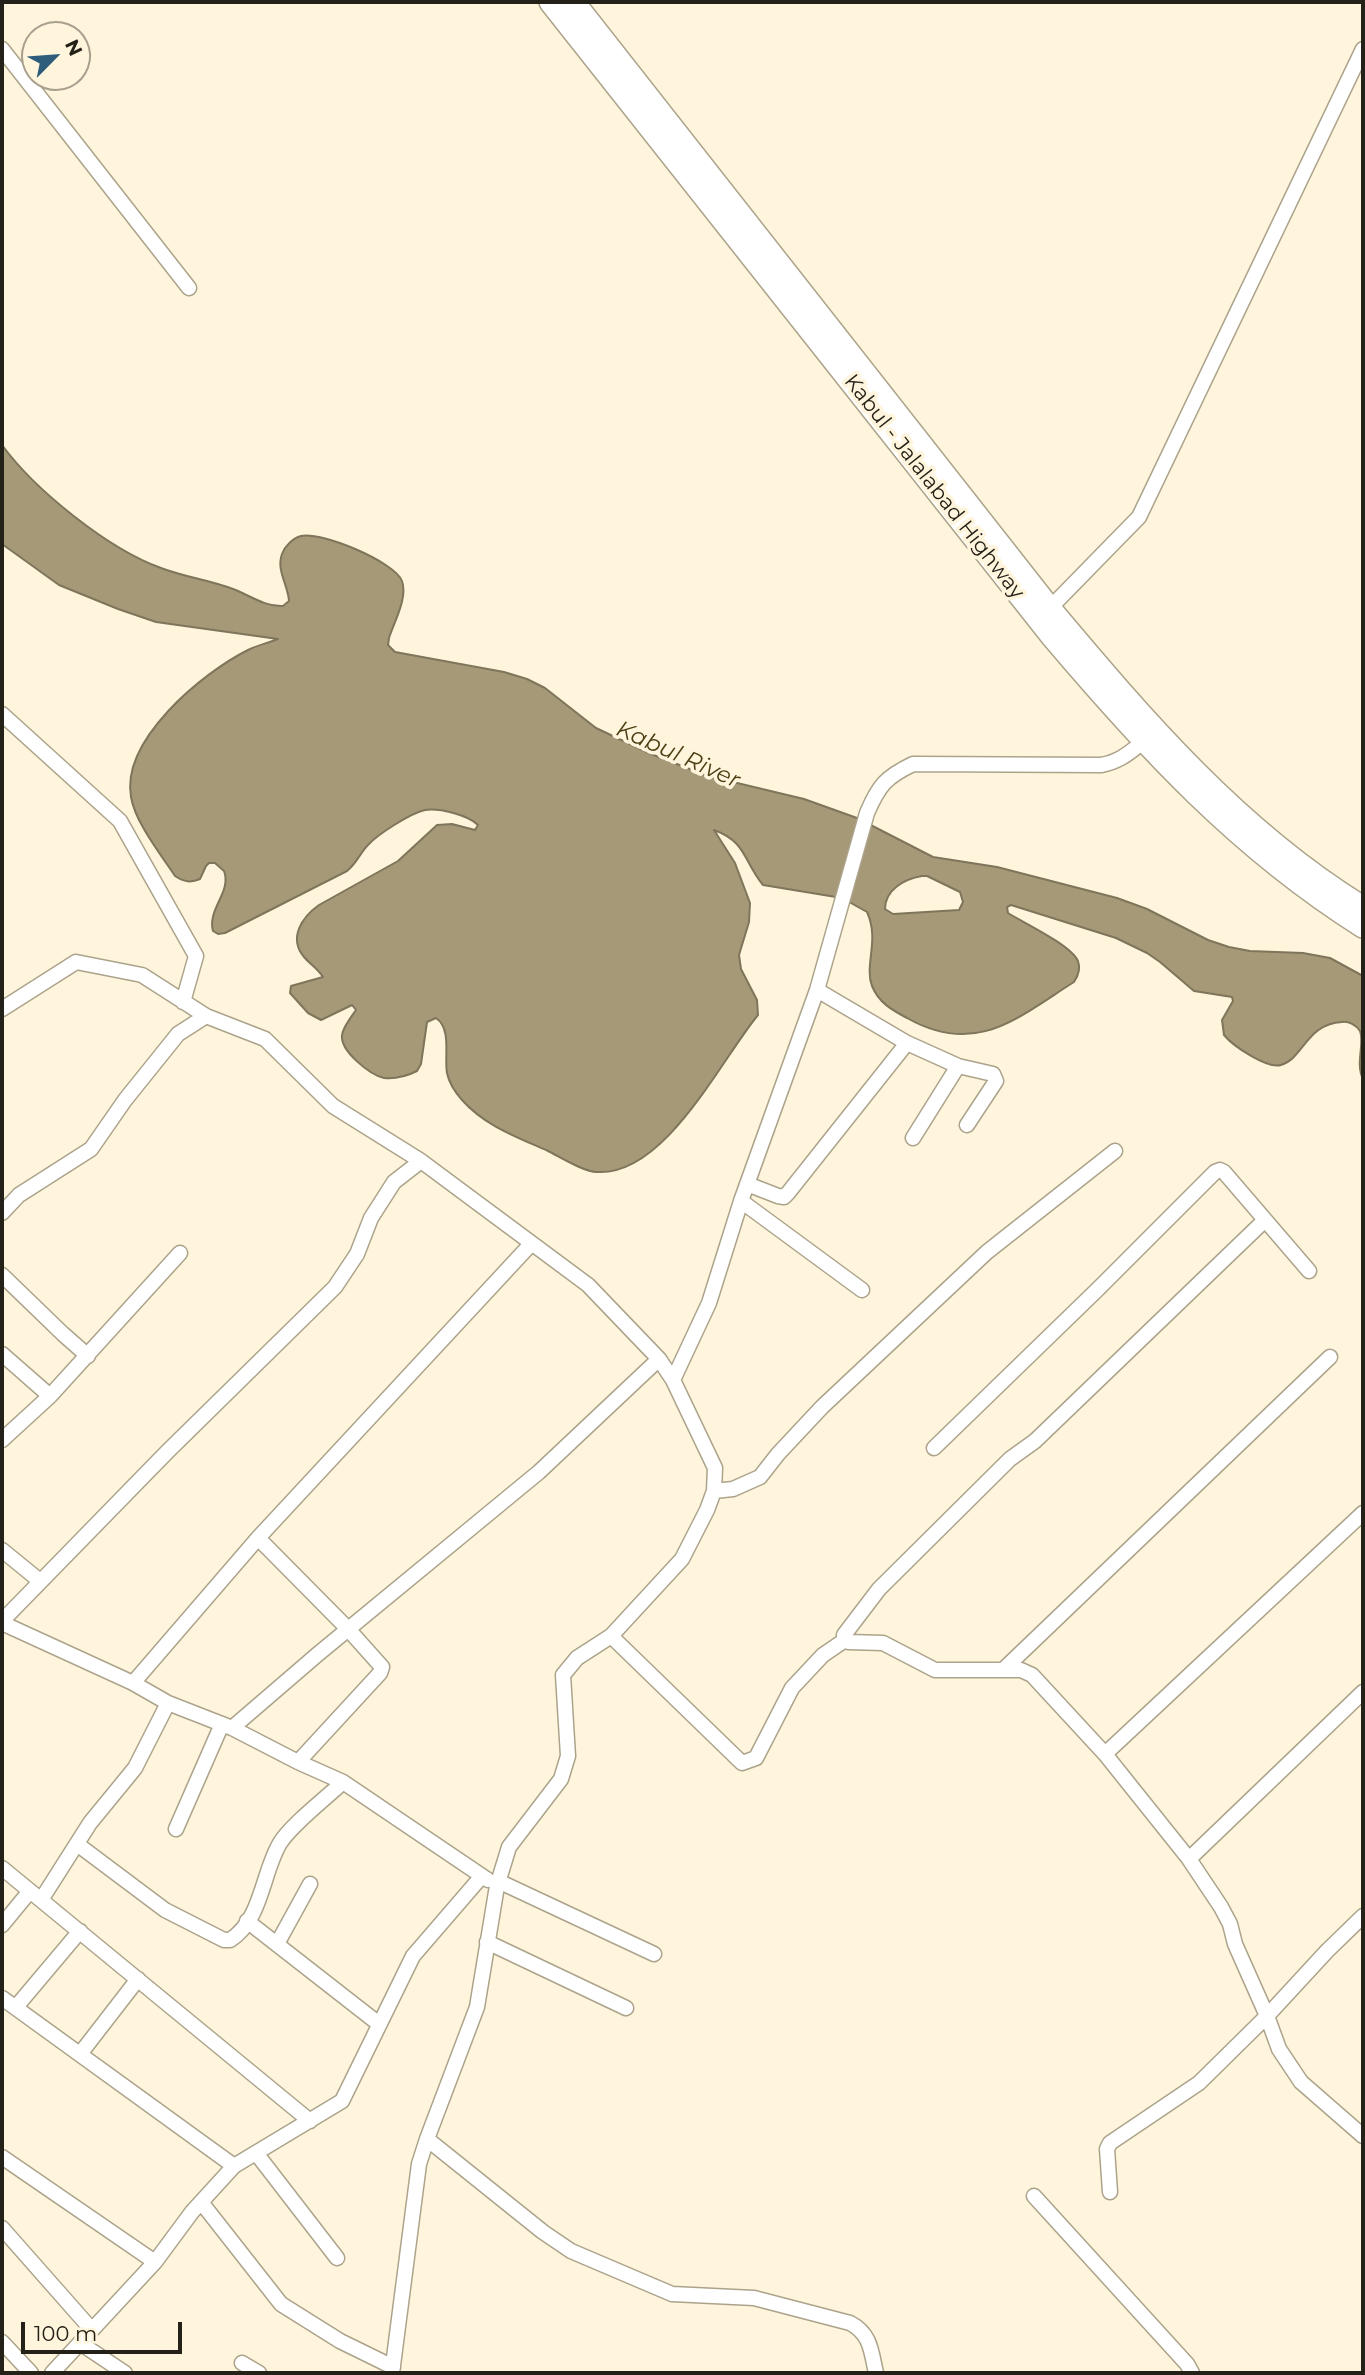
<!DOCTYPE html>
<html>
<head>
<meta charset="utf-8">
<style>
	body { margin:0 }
	#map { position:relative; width:1365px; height:2375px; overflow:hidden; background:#fff5dc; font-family:Montserrat,sans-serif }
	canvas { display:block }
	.frame { position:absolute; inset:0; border:4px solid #242118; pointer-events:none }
	.north { position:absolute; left:21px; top:21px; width:70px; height:70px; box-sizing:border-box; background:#fff5dc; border:2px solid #a7a08e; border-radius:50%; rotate:65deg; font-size:19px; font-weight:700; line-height:28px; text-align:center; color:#242118 }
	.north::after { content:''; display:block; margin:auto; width:24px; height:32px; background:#2e5d7c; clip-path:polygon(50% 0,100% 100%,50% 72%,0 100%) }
	.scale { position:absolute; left:21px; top:2322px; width:161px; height:32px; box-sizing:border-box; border:4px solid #242118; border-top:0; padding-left:9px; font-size:21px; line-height:24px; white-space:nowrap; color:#242118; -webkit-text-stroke:5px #fff5dc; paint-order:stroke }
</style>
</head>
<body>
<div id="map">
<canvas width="1365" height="2375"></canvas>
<div class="frame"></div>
<div class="north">N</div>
<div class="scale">100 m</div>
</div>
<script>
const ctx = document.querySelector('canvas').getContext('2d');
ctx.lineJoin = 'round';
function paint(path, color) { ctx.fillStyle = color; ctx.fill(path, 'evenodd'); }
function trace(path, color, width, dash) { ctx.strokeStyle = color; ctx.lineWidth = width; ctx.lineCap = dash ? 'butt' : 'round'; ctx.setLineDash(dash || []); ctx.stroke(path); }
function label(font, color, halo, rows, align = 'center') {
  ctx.font = font + ' Montserrat,sans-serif'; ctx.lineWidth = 7; ctx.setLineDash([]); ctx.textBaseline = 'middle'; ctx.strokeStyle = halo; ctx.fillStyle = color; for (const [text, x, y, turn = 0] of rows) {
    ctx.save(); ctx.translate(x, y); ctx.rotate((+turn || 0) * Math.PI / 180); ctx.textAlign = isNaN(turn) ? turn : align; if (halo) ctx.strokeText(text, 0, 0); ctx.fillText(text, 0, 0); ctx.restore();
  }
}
const water = new Path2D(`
	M2 445C35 490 108 549 161 568 184 577 210 580 233 589 249 595 265 607 283 606L289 601C288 585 276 570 282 554 285 546 293 538 301 536 321 531 395 562 402 581 408 598 394 622 389 638L388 645 395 652 504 672 527 679 545 688 596 728 651 754 708 776 804 799 857 818 933 857 997 867 1117 898 1147 909 1208 940 1229 947 1250 951 1303 953 1330 958 1363 976V1079C1355 1063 1365 1044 1360 1031 1356 1025 1349 1021 1342 1022 1306 1024 1304 1058 1281 1065 1267 1069 1233 1046 1224 1035L1222 1020 1233 1001 1232 997 1194 991 1160 962 1147 953 1116 938 1011 905 1007 907 1008 913C1024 923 1071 945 1078 961 1081 969 1078 976 1074 982 1017 1018 976 1057 907 1018 892 1010 879 1003 872 986 864 965 880 940 867 912L842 898 763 885C743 861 747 842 714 830L735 863 750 903 749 922 739 955 741 969 757 1000 758 1015C720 1061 665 1176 597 1172 584 1172 560 1157 548 1151 517 1137 485 1126 462 1100 455 1092 449 1083 447 1073 444 1056 452 1029 436 1018L427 1022 421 1064 417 1071C407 1076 395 1079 384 1078 370 1075 340 1051 342 1035 343 1027 351 1017 356 1010L352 1005 321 1020 308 1013 290 993 291 986 323 977C318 969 310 964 304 957 288 938 302 917 319 905L398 861 437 825 452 824 475 830 478 825C468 815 440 808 425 810 411 813 378 834 368 845 360 853 357 863 347 871L225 933 218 934 213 931C207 909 232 892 224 871L215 863H209L206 866 200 879C191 883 184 882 175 876 161 855 135 822 131 797 121 740 202 673 248 650 258 645 268 643 278 639L156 622 118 609 59 585 2 544ZM922 876H927L960 892 963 902 959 910 893 914 885 909C885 890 904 879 922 876Z`);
paint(water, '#a59978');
trace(water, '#7e755b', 2);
const minor = new Path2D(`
	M2 49 189 288
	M1050 608 1139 517 1363 49
	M2 714 120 821 196 956 183 1002
	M817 990 907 1043 958 1066 993 1074 996 1081 967 1125
	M2 1009 76 962 142 975 206 1016 265 1039 333 1106 421 1161 588 1285 659 1359 673 1380
	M913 1138 958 1066
	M747 1184 778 1196 784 1197 788 1193 907 1043
	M741 1201 862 1290
	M2 1213 19 1195 91 1149 125 1100 178 1034 206 1016
	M2 1275 63 1334 88 1356
	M2 1354 50 1396
	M2 1440 50 1396 180 1253
	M934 1448 1098 1289 1215 1172 1220 1170 1224 1172 1309 1271
	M714 1491 733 1489 760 1477 778 1454 822 1407 987 1252 1115 1151
	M258 1538 348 1629 382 1667 380 1673 298 1762
	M2 1550 40 1581
	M2 1621 167 1452 335 1287 357 1254 371 1218 394 1182 421 1161
	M2 1623 133 1683 168 1703 232 1728 298 1762 343 1782 488 1880
	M611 1636 742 1763 756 1758 792 1688 823 1655 845 1640
	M1003 1670 1330 1357
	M133 1683 258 1538 531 1244
	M232 1728 318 1654 539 1472 659 1359
	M1105 1754 1363 1513
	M176 1829 222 1724
	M77 1844 165 1910 224 1940H230C262 1920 262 1873 280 1843 292 1824 325 1799 343 1782
	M1189 1859 1363 1692
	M2 1868 310 2121
	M498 1881 654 1954
	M41 1900 90 1823 135 1768 168 1703
	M1363 1916 1327 1951 1267 2016 1279 2049 1301 2082 1363 2136
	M247 1921 379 2024
	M2 1925 30 1891
	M487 1942 626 2008
	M277 1944 310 1884
	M2 1998 234 2166
	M16 2007 80 1931
	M80 2054 138 1979
	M427 2139 543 2232 571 2251 672 2294 754 2298 850 2323C871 2334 871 2351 876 2373
	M256 2153 337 2258
	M2 2157 155 2262
	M1110 2192 1107 2149 1110 2143 1199 2083 1267 2016 1235 1944 1230 1924 1221 1907 1189 1859 1105 1754 1032 1675 1021 1670H935L883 1643 848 1642 845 1640 844 1635 879 1589 1010 1459 1035 1441 1265 1220
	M1034 2196 1187 2364 1192 2373
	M201 2202 281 2304 340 2341 393 2367
	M2 2228 92 2330
	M2 2342 31 2373
	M80 2343 125 2373
	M242 2363 259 2373
	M52 2373 155 2262 192 2212 234 2166 342 2101 413 1956 482 1876
	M392 2373 419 2164 427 2139 477 2007 497 1886 509 1847 561 1779 568 1756 563 1675 577 1658 611 1636 682 1559 707 1510 714 1491 715 1468 673 1380 709 1303 741 1201 817 990 867 813C879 785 886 777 913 764L1101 765C1119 762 1129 753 1143 742`);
const highway = new Path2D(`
	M550 2 1052 637C1146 748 1239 849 1363 927
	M574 2 1050 608C1143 719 1239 831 1363 907`);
trace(minor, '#aca38b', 17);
trace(highway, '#aca38b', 24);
trace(minor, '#fff', 14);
trace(highway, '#fff', 21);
label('21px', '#242118', '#fff5dc', [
	["Kabul - Jalalabad Highway",934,487,52]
]);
label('italic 23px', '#4d3e13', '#fff5dc', [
	["Kabul River",678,755,24]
]);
</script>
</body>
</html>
